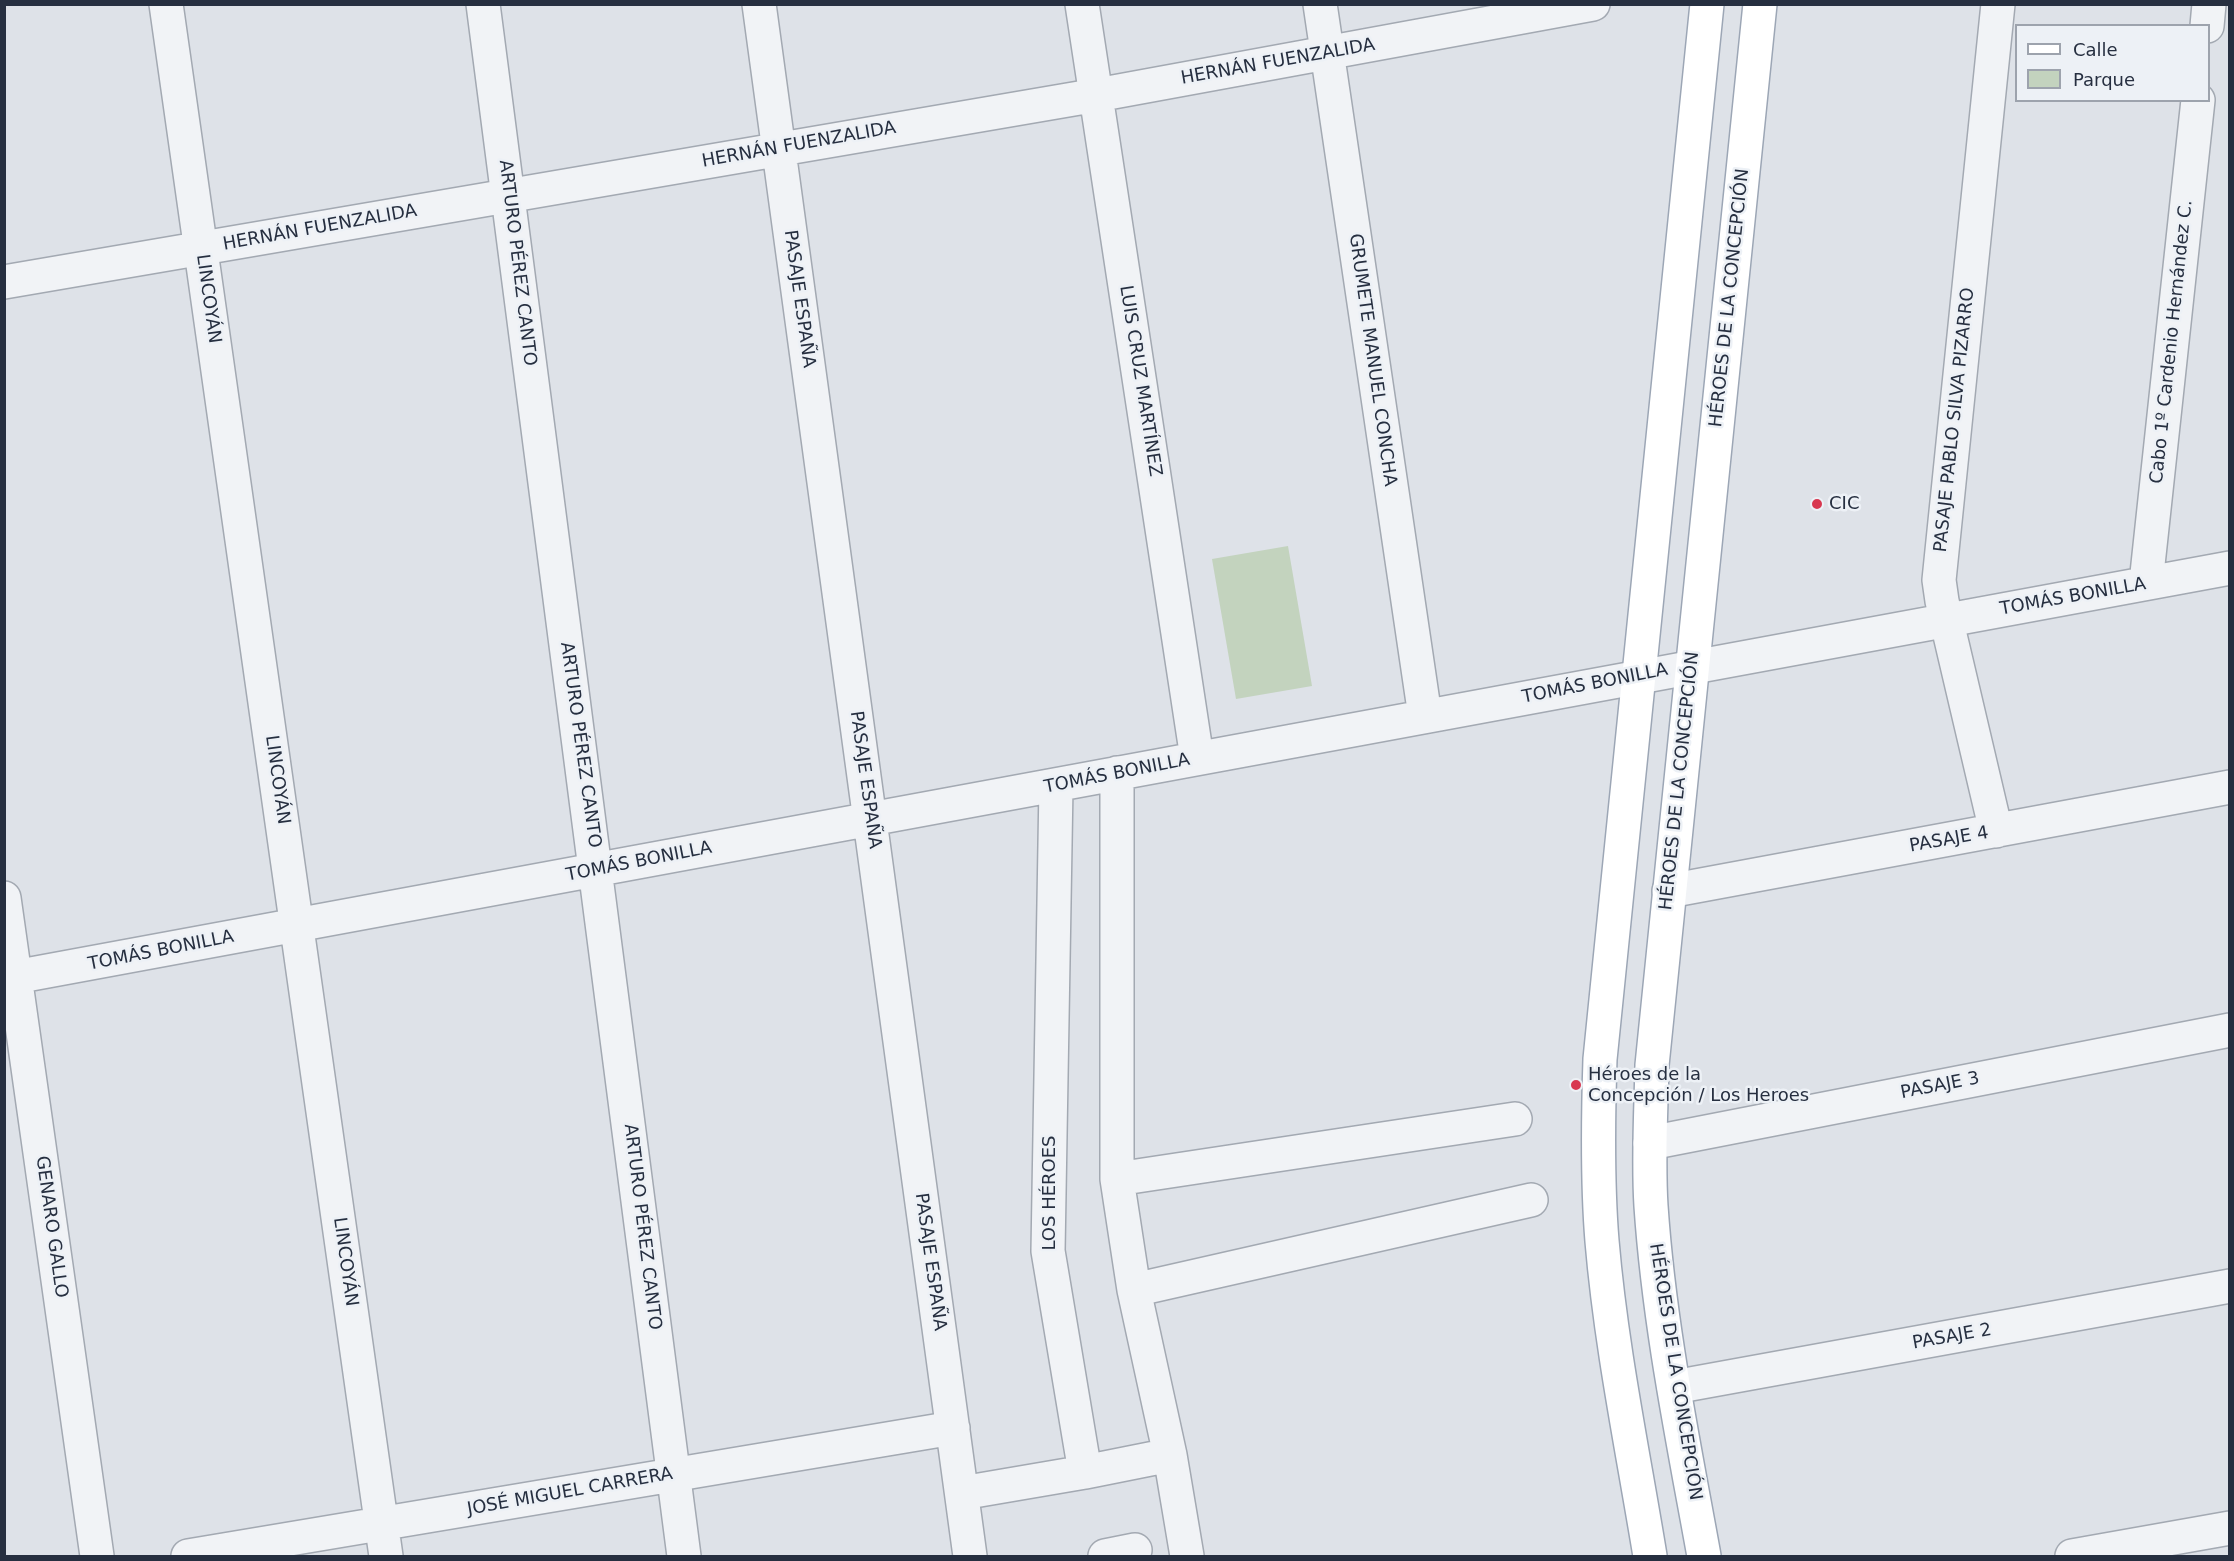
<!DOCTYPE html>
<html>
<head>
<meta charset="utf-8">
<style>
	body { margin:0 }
	#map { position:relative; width:2234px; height:1561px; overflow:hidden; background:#dee2e8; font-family:"DejaVu Sans",sans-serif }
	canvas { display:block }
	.frame { position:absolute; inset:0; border:6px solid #262f40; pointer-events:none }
	.legend { position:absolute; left:2015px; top:24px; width:195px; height:78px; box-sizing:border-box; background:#edf1f6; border:2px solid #9da3ad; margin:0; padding:8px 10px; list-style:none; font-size:18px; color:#262f40 }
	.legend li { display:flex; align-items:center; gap:12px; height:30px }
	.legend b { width:30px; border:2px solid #9da3ad }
</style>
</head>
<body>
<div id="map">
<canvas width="2234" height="1561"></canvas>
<div class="frame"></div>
<ul class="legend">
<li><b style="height:8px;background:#fff"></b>Calle</li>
<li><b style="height:16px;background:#c3d3be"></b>Parque</li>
</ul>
</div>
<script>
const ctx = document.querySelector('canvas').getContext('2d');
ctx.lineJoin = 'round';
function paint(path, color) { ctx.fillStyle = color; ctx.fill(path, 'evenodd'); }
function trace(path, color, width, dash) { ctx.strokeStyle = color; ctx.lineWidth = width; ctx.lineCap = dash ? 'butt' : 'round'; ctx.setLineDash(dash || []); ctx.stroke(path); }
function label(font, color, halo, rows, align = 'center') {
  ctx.font = font + ' "DejaVu Sans",sans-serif'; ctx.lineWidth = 5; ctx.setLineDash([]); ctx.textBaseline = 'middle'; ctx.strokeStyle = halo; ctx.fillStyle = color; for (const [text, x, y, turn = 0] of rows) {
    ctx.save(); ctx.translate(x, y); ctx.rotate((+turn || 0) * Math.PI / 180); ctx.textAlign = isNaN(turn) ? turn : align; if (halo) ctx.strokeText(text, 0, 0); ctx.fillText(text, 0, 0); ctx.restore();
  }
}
paint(new Path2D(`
	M1288 546 1312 686 1236 699 1212 559Z`), '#c3d3be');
const minor = new Path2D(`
	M166 4 386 1556
	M483 4 684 1556
	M759 4 970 1556
	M1082 4 1197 758
	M1320 4 1425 716
	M2207 26 2209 4
	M4 282 1097 95 1593 4
	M2146 583 2198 100
	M1117 773V1179L1134 1290 1170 1455 1187 1556
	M1996 831 1942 601 1939 580 1998 4
	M1669 891 2230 787
	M4 898 97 1556
	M4 979 2230 568
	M1650 1143 2230 1030
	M1117 1179 1515 1119
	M1134 1290 1531 1200
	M1674 1387 2230 1286
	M1085 1472 1170 1455
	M962 1493 1085 1472 1048 1251 1056 786
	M188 1556 953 1428
	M1105 1556 1135 1550
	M2072 1556 2230 1528`);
const major = new Path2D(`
	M1650 1556C1633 1452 1611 1347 1602 1241 1597 1180 1598 1120 1600 1059L1707 4
	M1704 1556C1683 1440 1659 1324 1651 1206 1648 1159 1651 1112 1652 1065L1760 4`);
trace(minor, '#a3a9b2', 36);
trace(major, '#9ca6b5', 36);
trace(minor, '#f1f3f6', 33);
trace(major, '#fff', 33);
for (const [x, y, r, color] of [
	[1817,504,6,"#d83850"],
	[1576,1085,6,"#d83850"]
]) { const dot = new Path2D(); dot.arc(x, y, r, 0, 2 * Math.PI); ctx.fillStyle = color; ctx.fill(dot); trace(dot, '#edf1f6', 2); }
label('18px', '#262f40', '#edf1f6', [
	["HERNÁN FUENZALIDA",1278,62,-10],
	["HERNÁN FUENZALIDA",799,145,-10],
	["HERNÁN FUENZALIDA",320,228,-10],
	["ARTURO PÉREZ CANTO",517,263,83],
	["HÉROES DE LA CONCEPCIÓN",1730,298,-84],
	["LINCOYÁN",208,299,82],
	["PASAJE ESPAÑA",799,299,82],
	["Cabo 1º Cardenio Hernández C.",2172,342,-84],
	["GRUMETE MANUEL CONCHA",1372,360,82],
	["LUIS CRUZ MARTÍNEZ",1140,381,81],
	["PASAJE PABLO SILVA PIZARRO",1955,420,-84],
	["TOMÁS BONILLA",2073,597,-10],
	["TOMÁS BONILLA",1595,684,-11],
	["ARTURO PÉREZ CANTO",580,745,82],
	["TOMÁS BONILLA",1117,774,-11],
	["LINCOYÁN",277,780,82],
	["PASAJE ESPAÑA",865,780,82],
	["HÉROES DE LA CONCEPCIÓN",1680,781,-84],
	["PASAJE 4",1949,840,-10],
	["TOMÁS BONILLA",639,862,-11],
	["TOMÁS BONILLA",161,951,-11],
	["PASAJE 3",1940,1086,-11],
	["LOS HÉROES",1050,1193,-90],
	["GENARO GALLO",51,1227,82],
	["ARTURO PÉREZ CANTO",642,1227,83],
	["LINCOYÁN",345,1262,82],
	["PASAJE ESPAÑA",930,1262,82],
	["PASAJE 2",1952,1337,-10],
	["HÉROES DE LA CONCEPCIÓN",1675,1372,81],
	["JOSÉ MIGUEL CARRERA",570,1492,-10]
]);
label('18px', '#262f40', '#edf1f6', [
	["CIC",1829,504],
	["Héroes de la",1588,1075],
	["Concepción / Los Heroes",1588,1096]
], 'left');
</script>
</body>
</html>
